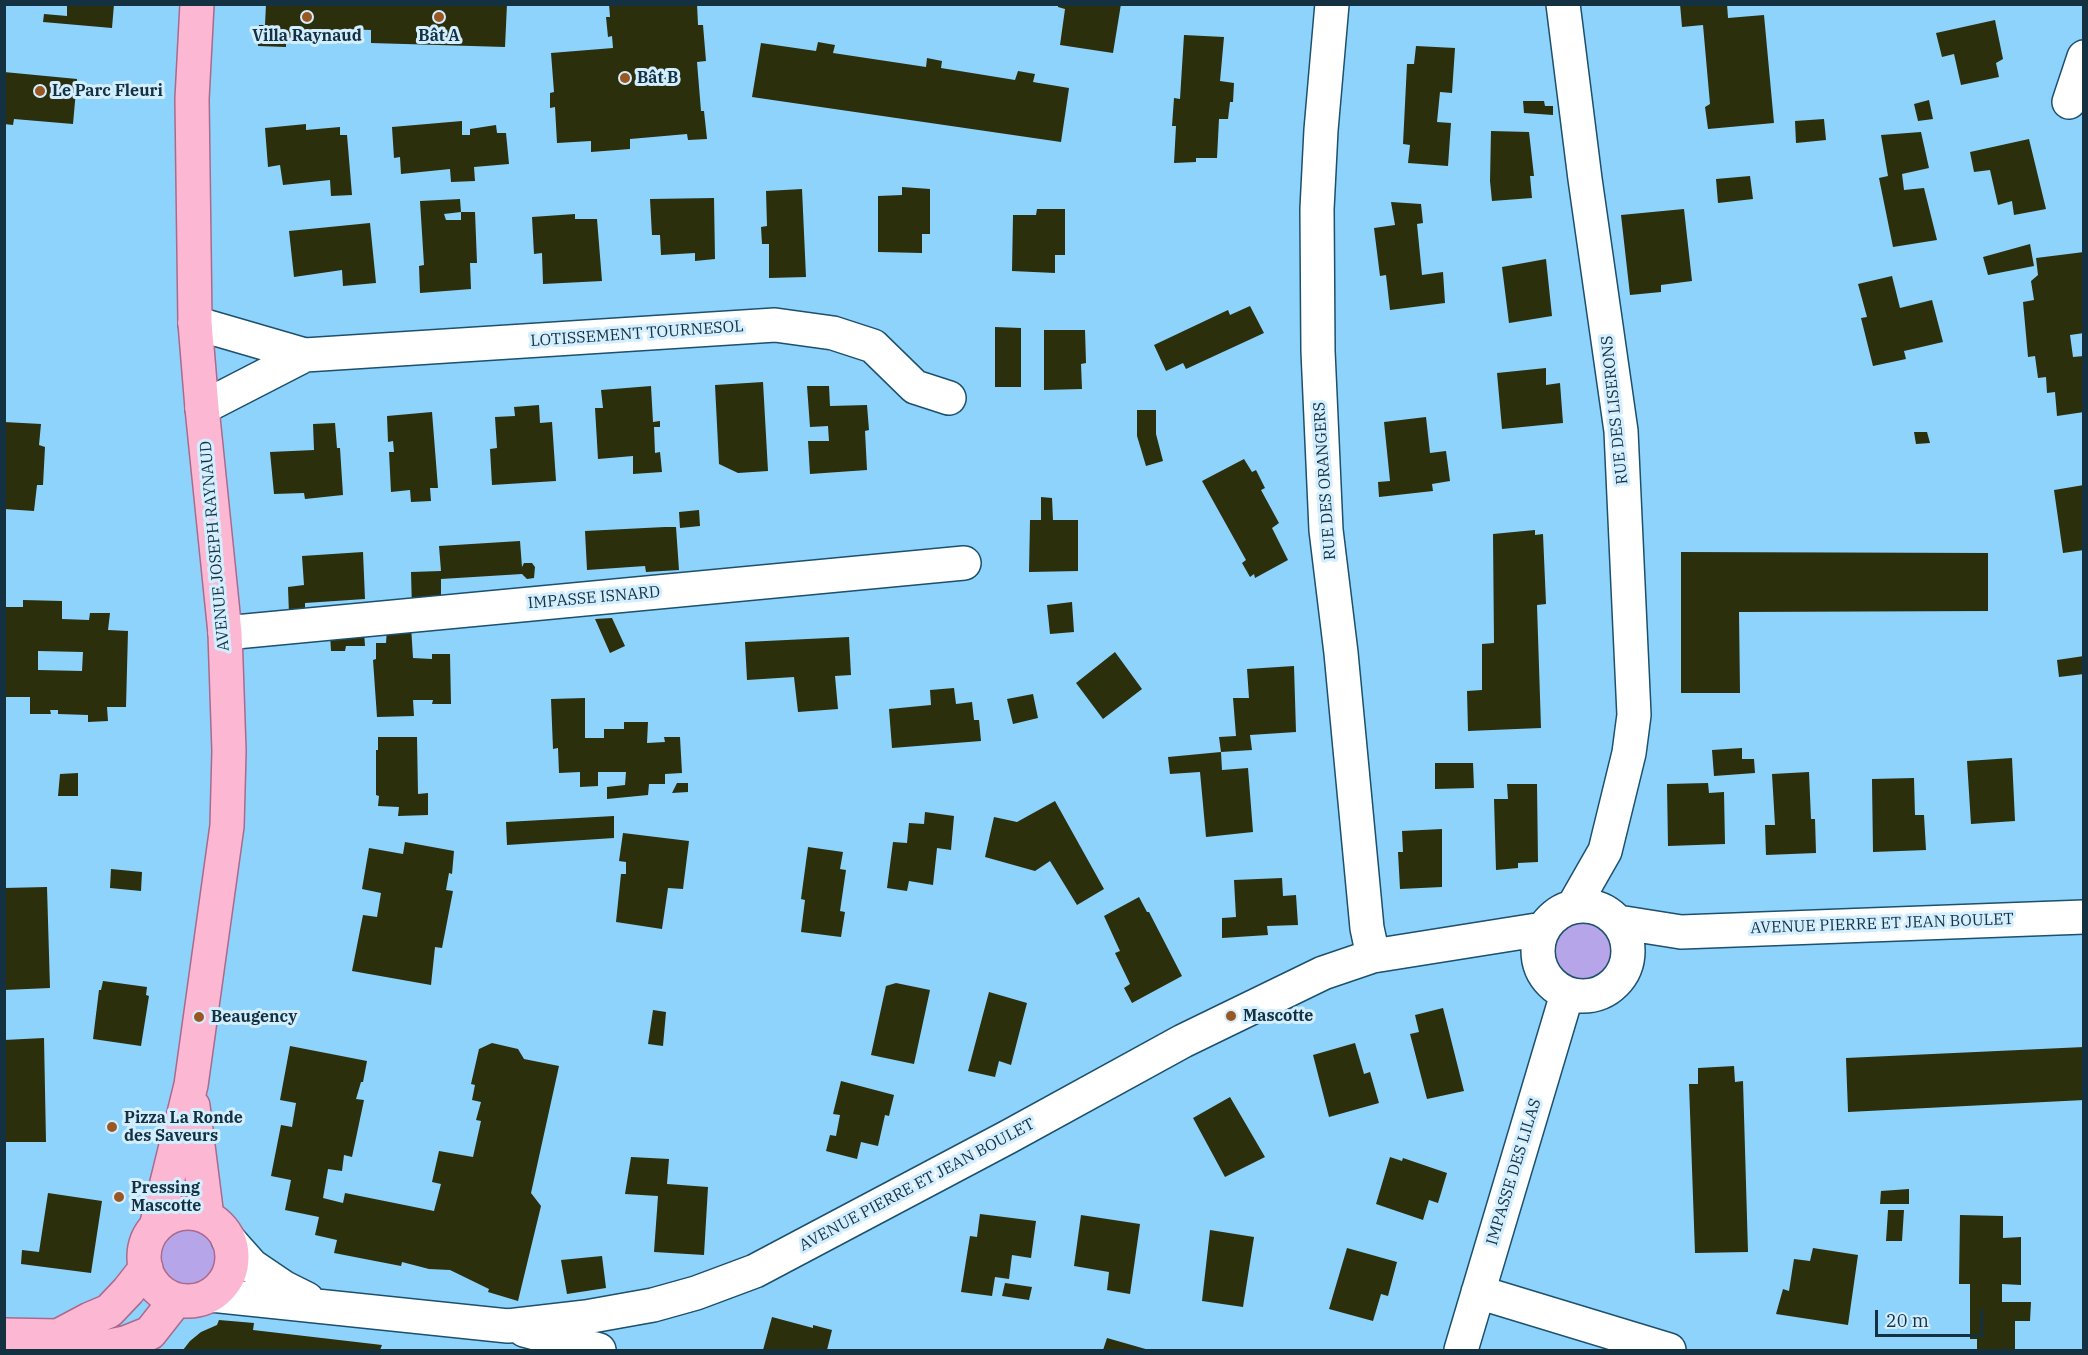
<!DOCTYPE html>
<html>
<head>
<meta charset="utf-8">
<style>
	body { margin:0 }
	#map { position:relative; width:2088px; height:1355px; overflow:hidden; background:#8ed3fc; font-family:"IBM Plex Serif",serif }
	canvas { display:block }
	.frame { position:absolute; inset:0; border:6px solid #143141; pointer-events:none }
	.scale { position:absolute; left:1875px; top:1310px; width:108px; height:27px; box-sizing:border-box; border:3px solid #143141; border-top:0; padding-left:8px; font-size:18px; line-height:21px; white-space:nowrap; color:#143141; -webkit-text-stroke:4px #d3eeff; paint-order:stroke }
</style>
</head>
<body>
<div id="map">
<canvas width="2088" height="1355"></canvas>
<div class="frame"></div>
<div class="scale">20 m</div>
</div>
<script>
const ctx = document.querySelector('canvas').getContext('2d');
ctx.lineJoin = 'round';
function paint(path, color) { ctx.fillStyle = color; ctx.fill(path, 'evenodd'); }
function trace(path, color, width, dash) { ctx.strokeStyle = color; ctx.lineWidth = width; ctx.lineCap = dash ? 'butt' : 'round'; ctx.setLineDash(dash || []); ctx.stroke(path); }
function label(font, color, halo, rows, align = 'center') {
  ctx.font = font + ' "IBM Plex Serif",serif'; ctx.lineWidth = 6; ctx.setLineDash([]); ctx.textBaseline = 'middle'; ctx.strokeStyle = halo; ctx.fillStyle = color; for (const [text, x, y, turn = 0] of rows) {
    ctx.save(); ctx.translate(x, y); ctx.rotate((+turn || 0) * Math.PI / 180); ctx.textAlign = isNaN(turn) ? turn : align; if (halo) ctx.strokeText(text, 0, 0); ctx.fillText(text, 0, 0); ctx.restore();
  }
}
paint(new Path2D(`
	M1538 952a45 45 0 1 1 90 0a45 45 0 1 1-90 0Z
	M194 1213 207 1217 232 1264C227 1280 221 1287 207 1296 196 1303 188 1302 176 1298 139 1288 135 1239 167 1218 174 1213 185 1213 194 1213Z`), '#b7a5e9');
paint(new Path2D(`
	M67 4H114L112 28 43 22 44 14 67 16Z
	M266 4H507L505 47 371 43V30L342 29V44L286 42V47L258 46 259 25H265Z
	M609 4H697L698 25H703L706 61 697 62 701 111H704L707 139 688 140 687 134 630 139V149L591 152V141L557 143 555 107 550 108V93L554 92 551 53 613 48 612 36 608 37 606 17H610Z
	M1058 4H1121L1113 53 1060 45 1065 9 1058 7Z
	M1680 4H1727L1728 18 1764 15 1774 123 1708 129 1705 107 1710 104 1703 25 1682 27Z
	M1995 20 2003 59 1996 63 1999 77 1961 85 1954 54 1942 57 1936 33Z
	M1184 35 1224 37 1220 81 1234 83 1233 102H1230L1228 119H1219L1217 158H1196V162L1174 163 1176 126H1172L1174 98 1180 99Z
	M818 42 835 45 833 53 926 67 927 58 942 61 941 68 1015 80 1018 71 1035 74 1033 82 1069 88 1061 142 752 97 761 43 816 51Z
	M1416 46 1455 48 1452 93 1440 92 1437 122 1451 123 1448 166 1408 163 1410 145 1403 144 1407 64H1414Z
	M4 72 77 79 73 124 14 119 13 125 4 124Z
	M1929 100 1933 119 1918 121 1914 104Z
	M1523 101H1544L1545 106H1553V115L1524 113Z
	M1824 119 1826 140 1796 143 1795 121Z
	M462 121V135H470V129L496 125 497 133H506L509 164 474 167 475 181 451 182 450 169 401 174 400 157 394 158 392 127Z
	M306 124V130L340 127V135H347L352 195 331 196 330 180 283 185 280 165 268 167 265 128Z
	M1491 131 1529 132 1534 176H1530L1532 198 1492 201 1490 181Z
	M1921 132 1929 168 1902 174 1904 190 1924 188 1937 240 1893 247 1879 178 1888 176 1881 135Z
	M2029 139 2046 209 2014 215 2012 201 1998 205 1990 170 1974 172 1970 152Z
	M1750 176 1753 199 1718 203 1716 179Z
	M902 187 930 189V234H922V253L878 252V196L902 195Z
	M802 189 806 277 769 278V244H762L761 227 767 226 766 191Z
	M714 198 715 259 695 261V253L661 255 660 235H652L650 199Z
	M460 199 461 212 444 214 446 220H461V212H475L477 263H470L471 289 420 293 419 266 424 265 420 201Z
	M1391 202 1421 204 1423 223 1417 224 1422 275 1443 272 1445 303 1390 310 1386 275 1380 276 1374 228 1395 225Z
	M1037 209H1065V255H1055V273L1012 271 1013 215H1036Z
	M1684 209 1692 281 1661 285V292L1630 295 1621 215Z
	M575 214V219H597L602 281 543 284 542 253 534 254 532 217Z
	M370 223 376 283 343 286 342 270 294 277 289 231Z
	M2030 244 2034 266 1988 275 1983 257Z
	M2084 252V333L2070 335 2073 357 2084 356V412L2057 416 2055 392 2047 393 2046 377 2038 378 2035 356 2028 357 2023 302 2034 300 2031 281 2038 275 2036 258Z
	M1546 259 1552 316 1509 323 1502 267Z
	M1892 276 1900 308 1932 300 1943 342 1904 351 1906 359 1873 366 1861 318 1867 317 1858 284Z
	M1250 306 1264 333 1186 369 1183 363 1166 371 1154 345 1228 310 1230 315Z
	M995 327 1021 328V387H995Z
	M1044 330H1085L1086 363 1081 364 1082 389 1044 390Z
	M1546 368V385L1560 383 1563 423 1502 429 1497 373Z
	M763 382 768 471 738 473 719 464 715 385Z
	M651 386 653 422 660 421V427H654L655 453 660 452 662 472 633 474V456L598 459 595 408H603L601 390Z
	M807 386H829L830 406 867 405 869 430 865 431 867 470 810 474 808 441H829L828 426 810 427Z
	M539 405 540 423 552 422 556 481 492 485 490 449 497 448 495 417 515 416 514 407Z
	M1137 410H1156V434L1163 461 1146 466 1137 436Z
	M432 412 438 488H430L431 501 411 502 410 490 391 492 389 452H394L393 441 388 442 387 416Z
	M1426 417 1430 453 1446 451 1450 481 1432 484 1433 491 1379 497 1378 482 1390 481 1384 422Z
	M4 422 41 424 39 445 45 447 43 485H37L34 511 4 509Z
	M335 423 337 448H340L343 495 305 499 304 493 274 494 270 452 314 450 313 424Z
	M1914 432H1927L1930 443 1916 444Z
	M1244 459 1252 472 1256 470 1265 488 1261 490 1279 523 1272 528 1288 560 1255 578 1254 574 1250 577 1242 563 1246 560 1202 481Z
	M2084 485V550L2063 553 2054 490Z
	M1041 497 1052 498 1053 520H1078V571L1029 572 1030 520H1041Z
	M699 510 700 526 680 528 679 512Z
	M665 527H676L679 570 646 572 645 566 587 570 585 531Z
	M1535 530V535L1543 534 1546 604 1537 605 1541 728 1468 731 1467 691 1482 690V644L1494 643 1493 534Z
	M520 541 522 567 524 563H532L535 567 534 578 527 579 522 574 441 579V605L412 609 411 572 441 571 439 546Z
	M363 552 365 599 305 603V612L289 614 288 587 304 585 302 556Z
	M1681 552 1988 553V611L1739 612 1740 693H1681Z
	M23 600 62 601V619L89 620 90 613H110L108 630 128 631 126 707H107L108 721 88 722V715L58 714V710H50L51 714H30V697H4V607H23ZM38 651 83 652 82 671 38 670Z
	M1072 602 1074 632 1050 634 1047 605Z
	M612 618 625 646 610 653 595 619Z
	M411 626 413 658 432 659V654H450L451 704H432L433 700H413L414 716 377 717 373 660 376 659V643H386L387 629Z
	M364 631 365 646H346L345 651H331L330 634Z
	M849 637 851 675 835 676 838 709 798 712 794 677 747 680 745 642Z
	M1115 652 1142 689 1103 719 1076 683Z
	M2084 656V674L2059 677 2057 660Z
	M1294 666 1296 732 1250 735 1252 750 1221 752 1219 737 1236 736 1233 698H1249L1247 669Z
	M954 688 956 704 972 702 974 720H979L981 741 892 748 889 709 931 705 930 690Z
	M1033 694 1038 718 1013 724 1007 699Z
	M585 698V738H604V729H624V722H648L647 743 665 742 664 737H680L682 773 665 774V784H649L648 795 607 799V787L625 785 626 772H598V786L580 787V772L559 773 558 748 553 749 551 699Z
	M378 737H417L418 794 428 793V815L398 816 399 807 378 806 379 796 376 795V750H378Z
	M1742 748V759H1754L1755 773 1714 776 1712 750Z
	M1221 752 1222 770 1248 768 1253 832 1206 837 1200 772 1170 774 1168 757Z
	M2012 758 2015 821 1971 824 1967 761Z
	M1435 763H1473L1474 788 1435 789Z
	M1809 772 1811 819H1815L1816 853 1766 855 1765 825H1775L1772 774Z
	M78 773V796H58L60 774Z
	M1914 778 1915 815H1924L1926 850 1873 852 1872 779Z
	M677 783H688V792L672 793Z
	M1708 783 1709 793 1724 792 1725 844 1668 846 1667 784Z
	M1507 784H1537L1538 862 1518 863V868L1496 870 1494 799H1508Z
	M1055 801 1104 889 1077 905 1050 861 1035 871 985 857 994 817 1017 822Z
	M925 812 954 816 951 850 937 848 933 885 909 881 907 891 887 888 893 842 907 843 909 823 924 824Z
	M614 816V838L507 845 506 822Z
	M1442 829V887L1400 889 1398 852H1403L1402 831Z
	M623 833 689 841 683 889 668 888 662 929 616 922 621 874H626V862L619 861Z
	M405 842 454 851 452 874 449 873 446 890 453 891 442 948 435 947 431 985 352 971 363 915 377 917 381 893 362 889 369 848 403 854Z
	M808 847 843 852 840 869 846 870 840 911 845 912 841 937 801 932 805 900 801 899Z
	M111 869 142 872 141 891 110 888Z
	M1282 878 1283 896 1296 895 1298 925 1267 926 1268 935 1222 938V918L1236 917 1234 880Z
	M47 887 50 988 4 990V888Z
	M1139 897 1147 912H1149L1182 976 1132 1003 1124 988 1130 984 1115 953 1120 951 1104 916Z
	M103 981 147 987 146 995 149 996 141 1046 93 1039 99 990H101Z
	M896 983 930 990 914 1064 871 1055 886 986Z
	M989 992 1027 1003 1011 1065 999 1061 995 1077 968 1071Z
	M1443 1008 1464 1091 1427 1099 1410 1034 1419 1032 1415 1015Z
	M653 1010 666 1012 663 1046 648 1044Z
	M44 1038 46 1142H4V1040Z
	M492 1043 518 1049 524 1059 559 1066 531 1193 541 1206 518 1301 488 1292 489 1289 450 1270 429 1269 402 1262 401 1266 334 1253 337 1240 315 1235 319 1217 285 1210 291 1180 271 1176 281 1125 292 1127 296 1103 280 1100 290 1046 367 1061 363 1082H361L356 1099 364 1100 352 1157 344 1155 342 1171 328 1169 323 1198 343 1203 345 1193 434 1211 441 1184 432 1182 439 1151 473 1157 481 1121 476 1120 481 1102 472 1100 475 1085 471 1084 479 1049Z
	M1355 1043 1364 1074 1370 1072 1379 1103 1329 1117 1313 1055Z
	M2084 1047V1100L1848 1112 1846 1058Z
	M1734 1066 1735 1082 1743 1081 1748 1252 1695 1253 1689 1084H1698V1068Z
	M841 1081 894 1095 889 1116 885 1115 878 1146 861 1142 857 1159 826 1151 830 1135 836 1136 840 1115 833 1114Z
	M1230 1097 1265 1157 1225 1177 1193 1118Z
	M631 1157 669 1159 667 1184 708 1187 704 1255 654 1252 658 1196 625 1194Z
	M1390 1157 1402 1161 1403 1158 1447 1173 1438 1203 1429 1200 1423 1220 1376 1204Z
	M1909 1189V1204H1880L1881 1191Z
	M48 1193 102 1201 91 1273 21 1264 22 1250 39 1252Z
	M1888 1210H1904L1902 1241H1886Z
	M980 1214 1036 1221 1031 1258 1012 1255 1009 1279 995 1277 992 1296 961 1292 970 1236 977 1237Z
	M1081 1215 1140 1224 1130 1294 1107 1290 1109 1272 1074 1266Z
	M1960 1215 2003 1216V1238L2021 1237V1285L2002 1284V1302H2031L2030 1321H2015V1350H1977V1339H1970V1284H1959Z
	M1210 1230 1254 1237 1243 1307 1202 1301Z
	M1347 1248 1397 1262 1388 1296 1381 1294 1373 1321 1329 1309Z
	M1813 1248 1858 1255 1848 1325 1776 1314 1783 1289 1789 1291 1794 1259 1810 1261Z
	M602 1256 606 1288 567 1294 561 1260Z
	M1005 1283 1032 1287 1029 1300 1002 1296Z
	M772 1317 813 1328V1325L832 1330 827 1350H763Z
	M219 1320 254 1323 253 1330 382 1345 380 1350H183L190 1341 201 1332 217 1325Z
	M1107 1338 1149 1350H1103Z`), '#2b2f0c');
const minor = new Path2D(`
	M1332 4 1321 130 1317 209 1318 351 1326 530 1341 653 1367 928 1373 956
	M1563 4 1585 179 1621 431 1634 715 1629 753 1605 851 1573 907
	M2069 102 2084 57
	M195 323 305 355 775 325 833 333 873 346 915 387 949 398
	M202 408 305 355
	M225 633 964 563
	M1538 951a45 45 0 1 1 90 0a45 45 0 1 1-90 0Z
	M1618 922 1681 932 2084 917
	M228 1239 252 1266 283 1287 307 1299
	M1478 1292 1669 1350
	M211 1295 508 1326 586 1317 653 1305 696 1293 755 1271 1008 1137 1183 1041 1323 973 1373 956 1543 929
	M524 1330 599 1350
	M1461 1350 1567 994`);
const major = new Path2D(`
	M193 1106 207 1217
	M144 1257a44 44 0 1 1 88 0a44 44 0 1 1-88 0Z
	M156 1227 191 1085 227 826 229 751 225 633 202 408 195 323 192 99 197 4
	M4 1335 58 1336 96 1349 125 1343 150 1333 176 1300
	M58 1336 90 1319 109 1311 128 1291 146 1268`);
trace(minor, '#1c506d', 36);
trace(major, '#aa6a8c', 36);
trace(minor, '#fff', 33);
trace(major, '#fcb8d3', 33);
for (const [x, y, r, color] of [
	[307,17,6,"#995823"],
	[439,17,6,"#995823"],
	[625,78,6,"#995823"],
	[40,91,6,"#995823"],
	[1231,1016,6,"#995823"],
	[199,1017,6,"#995823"],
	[112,1127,6,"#995823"],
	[119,1197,6,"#995823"]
]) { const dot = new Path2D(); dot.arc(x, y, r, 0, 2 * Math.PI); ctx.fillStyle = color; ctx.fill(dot); trace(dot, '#d3eeff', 2); }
label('bold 16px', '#143141', '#d3eeff', [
	["Villa Raynaud",307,36,"center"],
	["Bât A",439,36,"center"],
	["Bât B",637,78],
	["Le Parc Fleuri",52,91],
	["Mascotte",1243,1016],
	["Beaugency",211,1017],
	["Pizza La Ronde",124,1118],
	["des Saveurs",124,1136],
	["Pressing",131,1188],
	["Mascotte",131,1206]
], 'left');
label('16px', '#143141', '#d3eeff', [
	["LOTISSEMENT TOURNESOL",637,334,-4],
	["RUE DES LISERONS",1615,410,-96],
	["RUE DES ORANGERS",1325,481,-94],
	["AVENUE JOSEPH RAYNAUD",215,546,-95],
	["IMPASSE ISNARD",594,598,-5],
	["AVENUE PIERRE ET JEAN BOULET",1882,924,-2],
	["IMPASSE DES LILAS",1514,1172,-73],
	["AVENUE PIERRE ET JEAN BOULET",917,1185,-28]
]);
</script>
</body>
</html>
